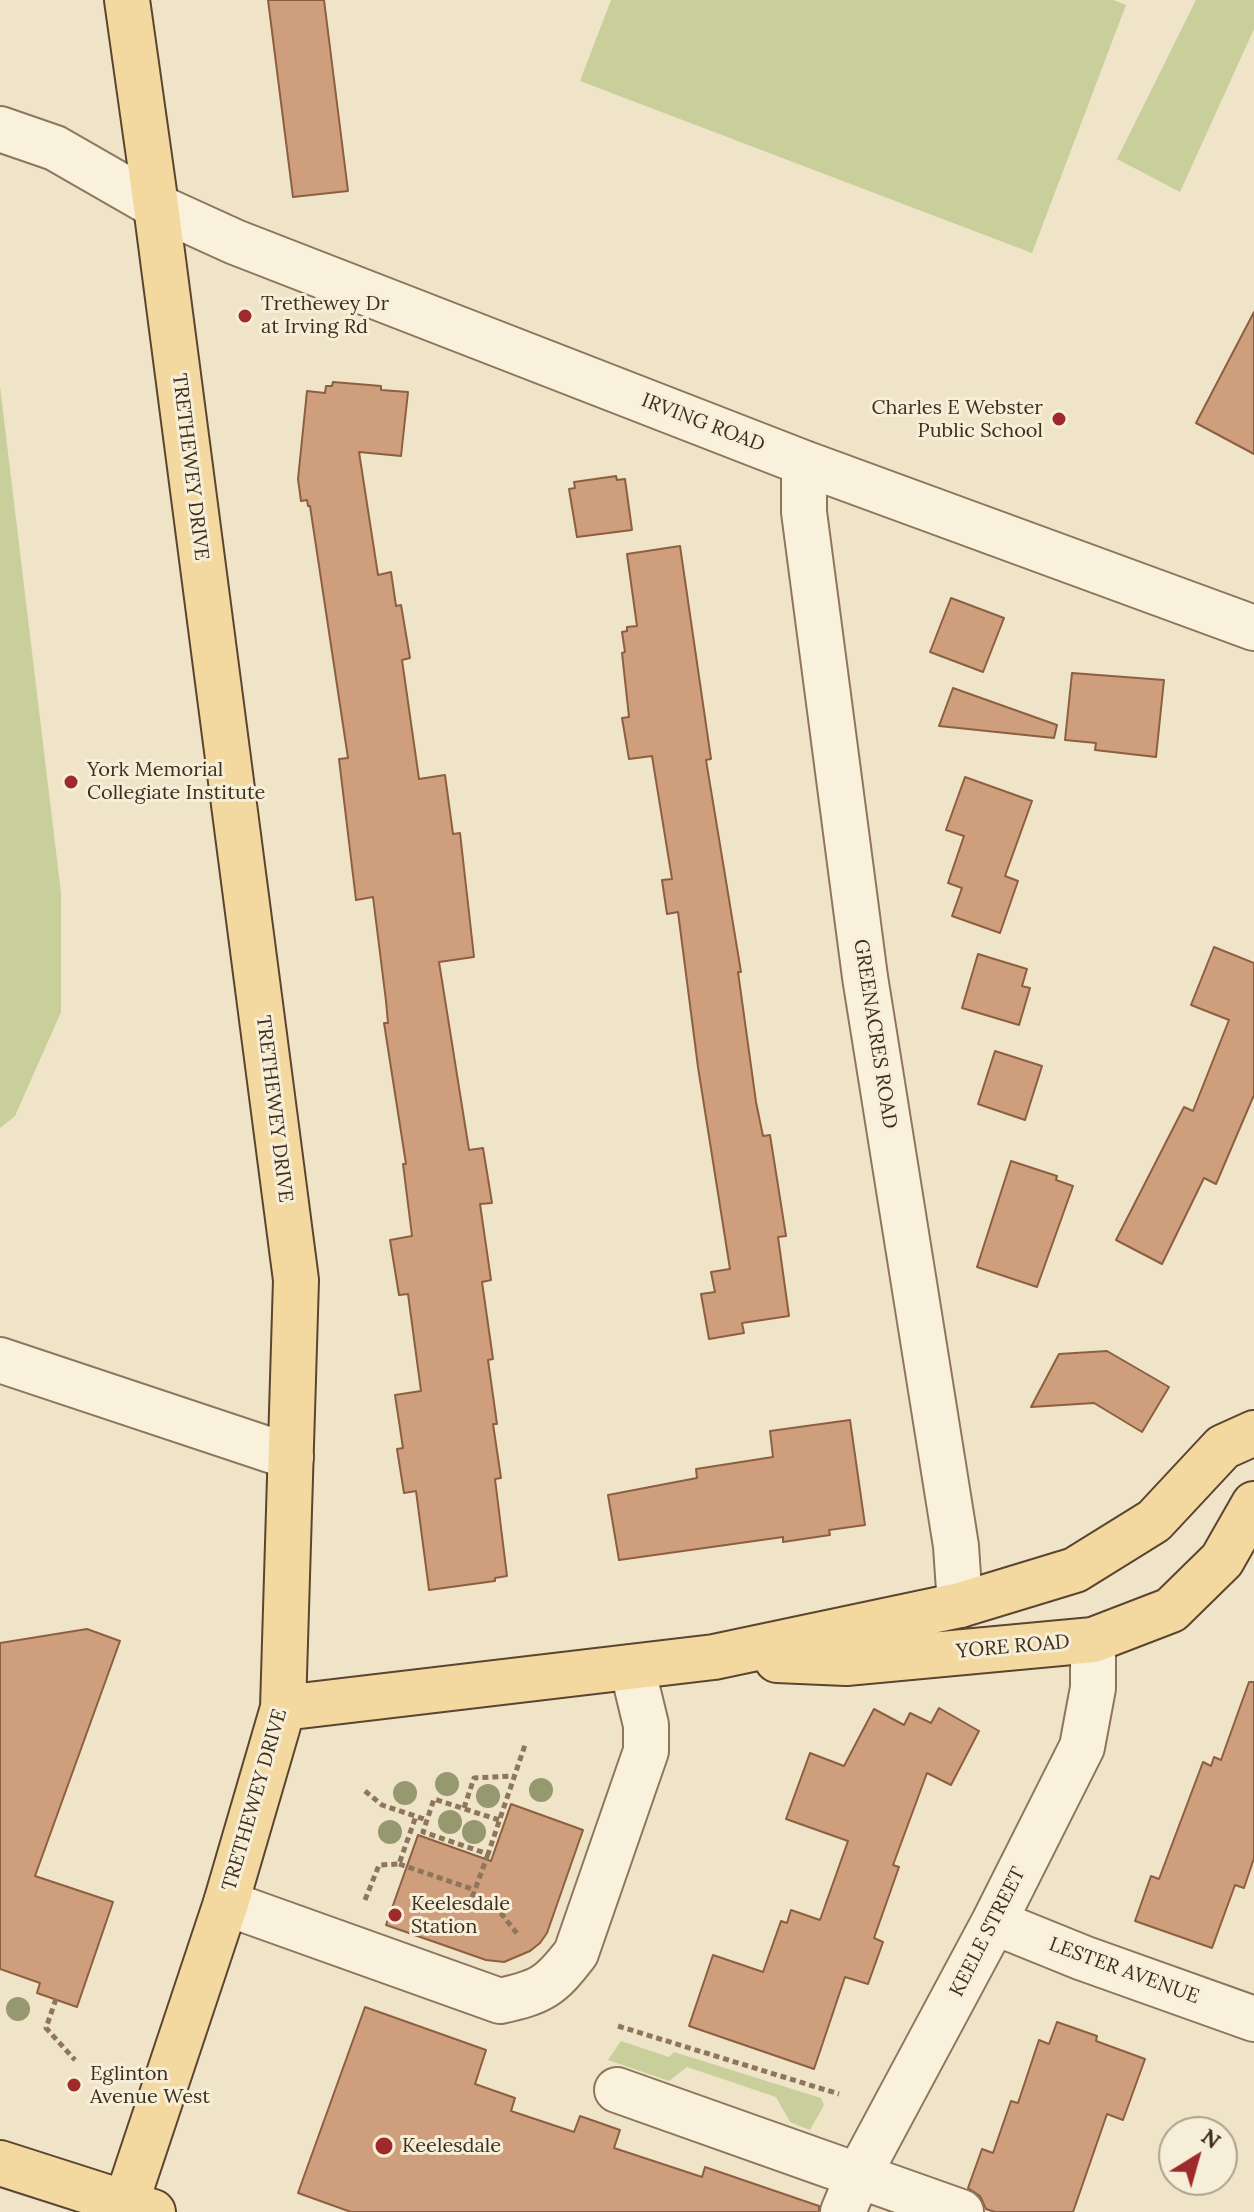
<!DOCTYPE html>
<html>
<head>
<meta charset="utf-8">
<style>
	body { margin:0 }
	#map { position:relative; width:1254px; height:2212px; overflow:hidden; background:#f0e4c8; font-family:Lora,serif }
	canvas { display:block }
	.north { position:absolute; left:1158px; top:2116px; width:80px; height:80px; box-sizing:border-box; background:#f7eed8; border:2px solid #ada18e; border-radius:50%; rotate:37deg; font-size:22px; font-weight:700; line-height:32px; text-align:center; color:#3d2e20 }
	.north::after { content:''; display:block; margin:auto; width:28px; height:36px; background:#9e2a2b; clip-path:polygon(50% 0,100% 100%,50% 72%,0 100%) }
</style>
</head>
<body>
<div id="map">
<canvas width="1254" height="2212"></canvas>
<div class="north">N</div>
</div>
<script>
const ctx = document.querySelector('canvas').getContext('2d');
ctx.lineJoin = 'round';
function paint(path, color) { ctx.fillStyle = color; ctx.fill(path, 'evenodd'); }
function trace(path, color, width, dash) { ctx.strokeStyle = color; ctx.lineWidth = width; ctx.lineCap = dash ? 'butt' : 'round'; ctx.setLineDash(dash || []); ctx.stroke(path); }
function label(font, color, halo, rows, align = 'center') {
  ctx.font = font + ' Lora,serif'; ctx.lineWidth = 6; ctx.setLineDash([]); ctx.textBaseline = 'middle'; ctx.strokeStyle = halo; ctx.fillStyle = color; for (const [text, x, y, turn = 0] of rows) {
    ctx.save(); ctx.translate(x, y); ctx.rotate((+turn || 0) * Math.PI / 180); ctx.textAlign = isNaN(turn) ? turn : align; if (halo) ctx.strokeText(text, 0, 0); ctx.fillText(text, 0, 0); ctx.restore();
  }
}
paint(new Path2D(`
	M611 0H1113L1126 5 1032 253 580 81Z
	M1196 0H1254V29L1180 192 1117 159Z
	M0 386 61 893V1012L15 1116 0 1128Z
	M621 2041 669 2057 674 2052 821 2098 824 2105 810 2130 790 2122 776 2097 687 2067 669 2081 608 2060Z`), '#c9cf9b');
const building = new Path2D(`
	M268 0H324L348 191 293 197Z
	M1254 312V454L1196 423Z
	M333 382 381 386V390L408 392 401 456 359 452 378 575 391 572 396 606 401 605 410 658 402 660 419 779 445 775 453 834 460 833 474 957 439 962 469 1150 483 1148 492 1203 480 1204 491 1280 482 1282 493 1359 488 1360 497 1424H493L501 1478 495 1479 507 1576 495 1578V1581L429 1590 416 1491 404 1493 397 1449 403 1448 395 1395 421 1391 408 1294 399 1295 390 1240 412 1236 403 1164H406L384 1023H388L386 1001 373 897 356 900 339 759 348 758 310 506H308L307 500 301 501 298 479 307 391 325 393 326 386H332Z
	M616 476 617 480 625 479 632 530 577 537 569 489 575 488 574 482Z
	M680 546 711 759 706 760 741 972H738L756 1102 763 1136 770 1135 786 1236 778 1237 789 1316 742 1323 744 1333 709 1339 701 1294 715 1292 711 1272 730 1269 698 1067 678 912 667 914 662 880 672 879 652 756 629 759 622 718 629 717 622 653 625 652 622 632 627 631V627L637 626 627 554Z
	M951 598 1004 618 983 672 930 652Z
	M1072 673 1164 680 1156 757 1095 750 1096 743 1065 740Z
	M953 688 1057 725 1054 738 939 726Z
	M965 777 1032 801 1005 876 1018 881 1000 933 952 916 962 888 948 883 964 836 946 830Z
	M1214 947 1254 963V1095L1216 1184 1204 1178 1162 1264 1116 1240 1184 1107 1193 1111 1229 1020 1191 1005Z
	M978 954 1027 969 1022 986 1030 988 1019 1025 962 1008Z
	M995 1051 1042 1066 1025 1120 978 1104Z
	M1011 1161 1057 1176 1056 1180 1073 1186 1037 1287 977 1267Z
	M1107 1351 1169 1387 1142 1432 1094 1403 1031 1407 1059 1354Z
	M850 1420 865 1525 829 1530 830 1535 783 1542V1537L619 1560 608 1495 697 1478 696 1469 773 1457 770 1431Z
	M87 1629 120 1641 35 1876 113 1902 77 2007 37 1993 40 1983 0 1969V1643Z
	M1249 1682H1254V1858L1244 1888 1235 1885 1212 1948 1135 1921 1151 1876 1159 1879 1203 1762 1211 1766 1214 1757 1221 1760Z
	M939 1708 979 1731 951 1785 927 1773 893 1865 899 1867 874 1938 883 1942 868 1984 845 1977 814 2069 689 2026 713 1955 763 1972 781 1921 787 1923 791 1910 820 1920 848 1841 786 1819 810 1753 844 1766 874 1709 904 1725 910 1713 931 1723Z
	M511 1804 583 1830 547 1933 540 1943 530 1951 504 1962 486 1960 386 1925 418 1835 491 1861Z
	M365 2007 486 2050 475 2084 515 2098 511 2111 574 2132 580 2116 620 2130 614 2148 702 2177 705 2167 819 2206V2212H351L298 2193Z
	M1057 2022 1097 2036 1096 2041 1145 2059 1123 2120 1107 2114 1073 2212H995L986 2209 980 2196 968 2188 982 2149 993 2153 1011 2101 1018 2103 1039 2040 1049 2044Z`);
paint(building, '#cf9f7d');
trace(building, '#8d5f41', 2);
const minor = new Path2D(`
	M0 129 55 148 156 206 235 242 804 463 1254 628
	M804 463V512L865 977 956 1546 960 1605
	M0 1360 291 1457
	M226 1903 500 2001C541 1992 550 1987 576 1953L646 1751V1725L632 1667
	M994 1922 1083 1958 1254 2019
	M617 2090 961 2212
	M843 2212 858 2176 994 1922 1082 1747 1093 1688V1640`);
const major = new Path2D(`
	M777 1660 846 1663 1093 1640 1171 1610 1222 1560 1254 1504
	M283 1708 714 1657 960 1605 1075 1570 1154 1521 1223 1447 1254 1433
	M0 2163 153 2212
	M123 2212 226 1903 283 1708 296 1280 156 206 127 0`);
trace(minor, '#8d765c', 48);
trace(major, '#5b4430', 48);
trace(new Path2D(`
	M365 1791 382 1805 427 1820
	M464 1808 474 1778 514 1776
	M499 1820 434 1799 423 1832 488 1854 526 1742
	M488 1854 472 1898 496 1907 519 1936
	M399 1864 475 1890
	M365 1900 379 1865 399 1864 416 1816
	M56 1999 46 2028 75 2060
	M618 2026 839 2094`), '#8d765c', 5, [6, 4]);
trace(minor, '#faf1dc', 44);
trace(major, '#f3d9a0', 44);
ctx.fillStyle = '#96986f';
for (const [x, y] of [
	[447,1784],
	[541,1790],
	[405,1793],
	[488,1796],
	[450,1822],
	[390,1832],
	[474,1832],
	[18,2009]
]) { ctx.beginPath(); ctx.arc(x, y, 12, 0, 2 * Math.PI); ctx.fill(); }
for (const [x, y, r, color] of [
	[245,316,8,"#9e2a2b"],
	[1059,419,8,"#9e2a2b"],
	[71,782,8,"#9e2a2b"],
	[395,1915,8,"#9e2a2b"],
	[74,2085,8,"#9e2a2b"],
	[384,2146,10,"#9e2a2b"]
]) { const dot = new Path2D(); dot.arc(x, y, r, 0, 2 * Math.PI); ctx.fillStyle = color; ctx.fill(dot); trace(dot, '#f7eed8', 3); }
label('20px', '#3d2e20', '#f7eed8', [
	["Trethewey Dr",261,304],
	["at Irving Rd",261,327],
	["Charles E Webster",1043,408,"right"],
	["Public School",1043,431,"right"],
	["York Memorial",87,770],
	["Collegiate Institute",87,793],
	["Keelesdale",411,1904],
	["Station",411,1927],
	["Eglinton",90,2074],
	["Avenue West",90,2097],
	["Keelesdale",402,2146]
], 'left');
label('20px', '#3d2e20', '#f7eed8', [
	["IRVING ROAD",703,423,21],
	["TRETHEWEY DRIVE",190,467,83],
	["GREENACRES ROAD",875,1034,81],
	["TRETHEWEY DRIVE",274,1109,83],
	["YORE ROAD",1013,1647,-5],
	["TRETHEWEY DRIVE",255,1800,-74],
	["KEELE STREET",988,1932,-63],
	["LESTER AVENUE",1124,1971,20]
]);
</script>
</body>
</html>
